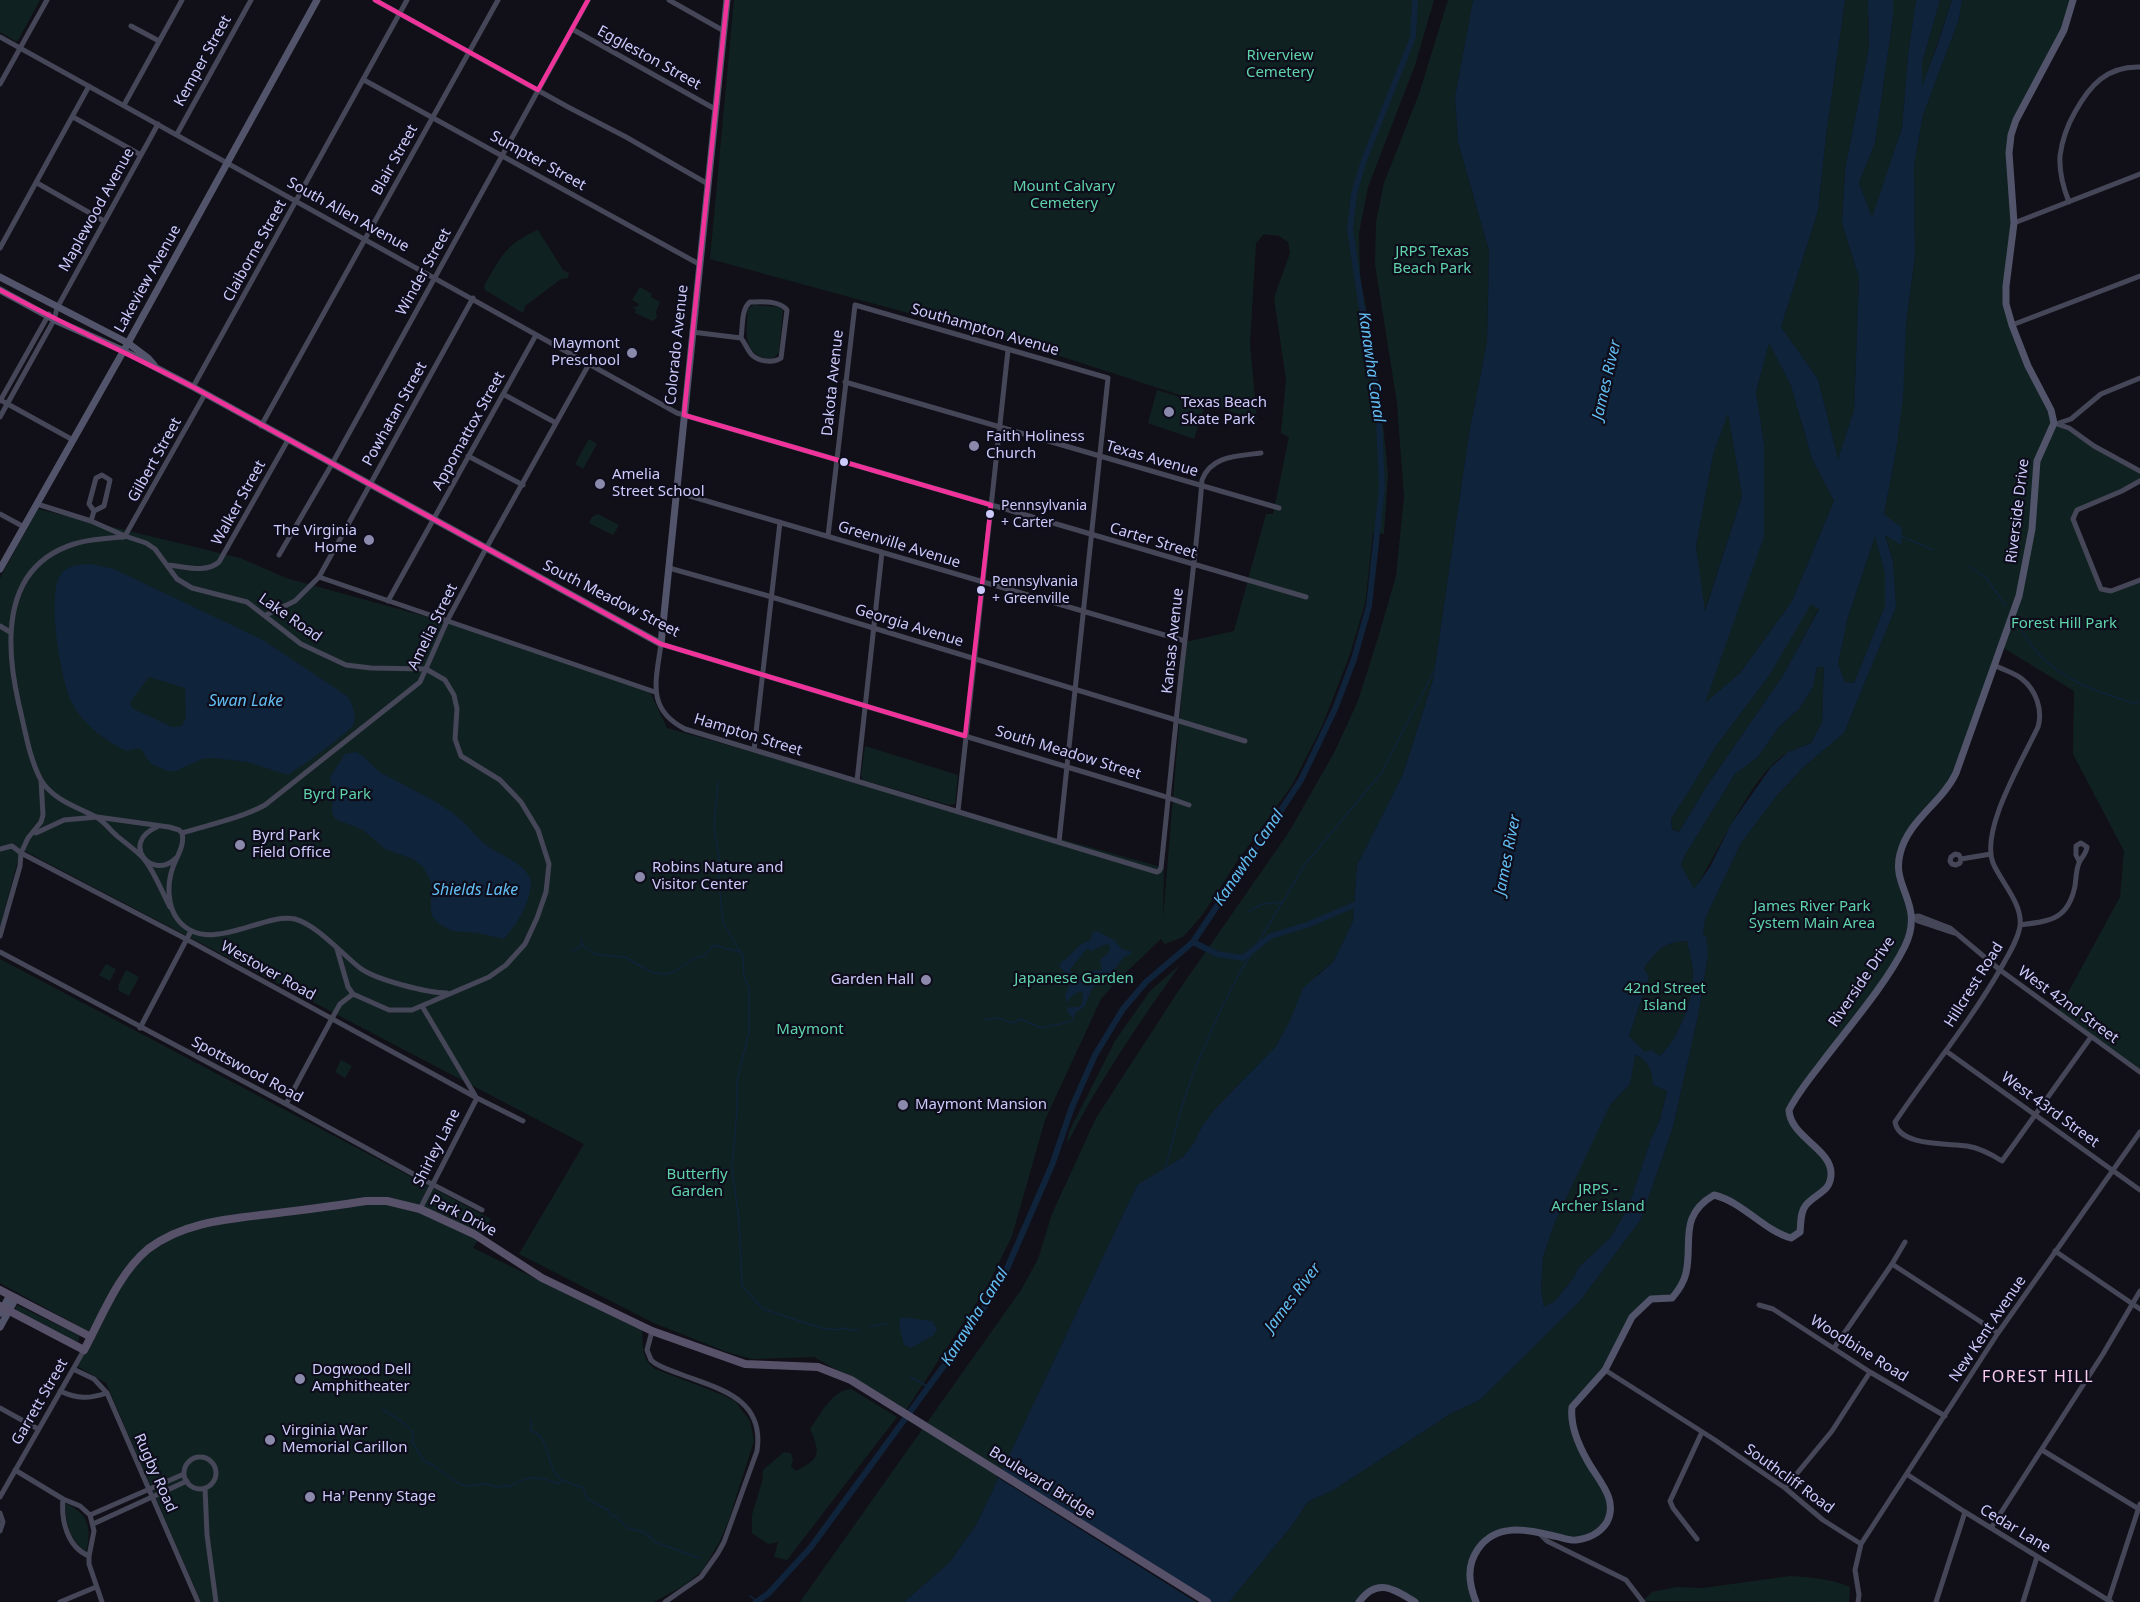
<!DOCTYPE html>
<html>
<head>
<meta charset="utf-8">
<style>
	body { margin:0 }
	canvas { display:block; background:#111018 }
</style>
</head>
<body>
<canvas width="2140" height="1602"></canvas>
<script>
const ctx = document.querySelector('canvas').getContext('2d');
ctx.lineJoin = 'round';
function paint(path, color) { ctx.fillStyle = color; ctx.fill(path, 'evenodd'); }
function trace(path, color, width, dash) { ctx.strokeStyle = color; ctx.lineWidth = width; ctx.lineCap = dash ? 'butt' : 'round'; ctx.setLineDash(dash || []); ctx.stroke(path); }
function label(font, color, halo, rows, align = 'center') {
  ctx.font = font + ' "Noto Sans",sans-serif'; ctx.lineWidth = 4.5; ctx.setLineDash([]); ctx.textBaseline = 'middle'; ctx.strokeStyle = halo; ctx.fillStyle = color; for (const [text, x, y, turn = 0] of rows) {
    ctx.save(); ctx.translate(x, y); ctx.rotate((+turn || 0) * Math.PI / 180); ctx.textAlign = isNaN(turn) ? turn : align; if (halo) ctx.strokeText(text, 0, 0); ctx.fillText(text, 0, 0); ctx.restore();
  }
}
paint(new Path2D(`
	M0 0H40L17 42 0 32Z
	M734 0H1434L1415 65 1368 187 1359 233 1360 276 1377 366 1388 474 1384 534 1373 532 1365 604 1349 657 1322 726 1292 785 1236 863 1203 914 1183 937 1165 944 1161 939 1116 982 1101 999 1045 1120 1012 1236 988 1285 904 1413 855 1380 814 1357 752 1359 727 1352 654 1323 519 1254 584 1144 21 849 0 927V578L38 509 240 558 286 578 446 622 649 690 667 728 1164 868 1163 919 1186 642 1234 631 1266 514H1273L1289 437 1281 433 1286 379 1274 298 1290 253 1288 242 1279 236 1264 234 1256 243 1250 344 1257 420 1029 346 710 259Z
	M1448 0H1473L1455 97 1458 142 1489 251 1487 342 1469 434 1433 680 1403 774 1357 865 1353 921 1333 962 1318 974 1276 1046 1215 1109 1202 1126 1194 1143 1183 1157 1137 1185 977 1523 950 1562 904 1602H800L1021 1290 1038 1259 1052 1214 1096 1118 1177 993 1289 832 1334 753 1358 701 1378 638 1396 576 1404 497 1397 403 1375 264 1376 222 1384 183 1419 94Z
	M1845 0H1868L1869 48 1845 170 1842 223 1859 278 1854 410 1838 460 1818 379 1781 327 1818 211 1826 136Z
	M1893 0H1916L1908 55 1902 128 1872 218 1859 183 1875 143 1893 17Z
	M1940 0H1952L1922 88V63Z
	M1962 0H2073L2070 12 2011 135 2014 208 2006 303 2055 423 2140 471V481L2077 509 2073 519 2100 586 2106 591 2140 580V1072L2057 1013 2120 897 2124 851 2073 754 2074 691 2002 647 1951 784 1915 824 1898 863 1912 917 1901 952 1792 1105 1789 1116 1827 1160 1831 1180 1806 1205 1800 1232 1791 1238 1726 1198 1714 1195 1702 1202 1688 1229 1686 1273 1672 1298 1651 1299 1632 1317 1605 1370 1575 1403 1573 1428 1607 1492V1521L1586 1539 1520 1530 1489 1537 1470 1568 1476 1602H1415L1378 1588 1362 1602H1229L1290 1528 1308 1502 1335 1489 1452 1413 1480 1400 1580 1301 1641 1219 1673 1127 1698 1016 1708 955 1703 934 1705 919 1741 843 1778 794 1807 764 1844 733 1896 607 1893 561 1885 534 1901 544V536L1884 514 1896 451 1906 324 1915 255 1914 165 1923 115 1959 19Z
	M538 230 563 270 569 273 568 278 561 279 525 306 523 313 485 290 484 286C501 257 505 244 538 230Z
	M640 287 652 294 651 297 660 302 656 312 657 317 653 321 635 313 636 309 633 308 634 306 637 307 639 304 632 300Z
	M753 305 780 307 783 310 779 352 773 359C742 358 746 331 748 309Z
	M1769 342 1791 386 1812 459 1834 501 1792 601 1741 672 1704 704 1715 671 1764 444 1756 392Z
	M1157 390 1205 405 1194 439 1148 423Z
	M1728 411 1742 496 1704 613 1696 546 1713 455Z
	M589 439 597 444 583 469 575 464Z
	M598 514 619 525 613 535 589 523 592 517Z
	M1875 535 1885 573V606L1854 683 1845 682 1838 664 1848 617Z
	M1810 603 1819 608 1782 677 1706 787 1679 832 1672 828 1671 819 1716 746 1769 676Z
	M1817 667H1824L1822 722 1811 743C1804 746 1796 748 1789 752 1753 770 1718 854 1694 890L1681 865 1685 855 1735 774 1758 757 1779 727 1800 708 1813 687Z
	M865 746 958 775 955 804 949 805 863 780 861 775Z
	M1687 941C1689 952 1693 963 1693 974 1694 999 1678 1039 1660 1056L1645 1052 1629 1036 1649 977 1644 968C1658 950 1663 942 1687 941Z
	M0 959 491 1219 473 1248 642 1330C643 1345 641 1359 655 1369L723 1395 735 1401 750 1421 754 1441 728 1522 719 1543 702 1571 683 1586 654 1602H201L106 1383 77 1366 93 1334 0 1283Z
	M106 964 116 969 110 981 99 975Z
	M1180 965C1139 1023 1099 1081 1067 1144L1069 1132 1077 1116 1115 1041 1150 991Z
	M126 970 139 977 129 996 118 990 119 987 118 986Z
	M1634 1055 1643 1058 1667 1091 1660 1120 1651 1139 1628 1208 1610 1238 1578 1268 1574 1277 1555 1301 1544 1308 1541 1289 1543 1257 1555 1222 1594 1137 1610 1105 1630 1084Z
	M341 1060 352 1066 345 1078 335 1072Z
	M17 1305 79 1335V1340L77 1342 15 1310Z
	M851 1389 897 1417 787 1560 774 1557 778 1542 768 1544 752 1533V1515L762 1482 763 1470 784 1452 791 1453 793 1460 791 1466 796 1471C820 1459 821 1453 810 1429 820 1415 832 1390 851 1389Z
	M65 1503C89 1514 92 1528 86 1552 69 1538 66 1524 65 1503Z
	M1790 1576C1810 1577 1831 1579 1850 1587L1849 1602 1643 1601 1652 1592 1676 1587 1703 1588Z`), '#102121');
paint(new Path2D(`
	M1473 0H1845L1826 136 1818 211 1781 327 1818 379 1838 459 1854 410 1859 278 1842 223 1845 170 1869 48 1868 0H1893V17L1875 143 1859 183 1872 217 1902 128 1908 55 1916 0H1940L1922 63V86L1937 46 1952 0H1962L1959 19 1923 115 1914 165 1915 255 1906 324 1903 398 1896 451 1884 514 1902 528 1901 545 1885 535 1893 561 1896 607 1844 733 1807 764 1778 794 1741 843 1705 919 1703 934 1706 936 1708 955 1698 1016 1673 1127 1641 1219 1580 1301 1480 1400 1452 1413 1335 1489 1308 1502 1290 1528 1229 1602H904L950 1562 977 1523 1137 1185 1183 1157 1194 1143 1202 1126 1215 1109 1276 1046 1289 1023 1303 988 1333 962 1353 921 1357 865 1403 774 1433 680 1469 434 1487 342 1489 251 1458 142 1455 97ZM1769 343 1791 386 1812 459 1834 501 1792 601 1741 672 1705 703 1764 537V444L1756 392ZM1728 413 1742 496 1705 611 1696 546 1713 455ZM1875 536 1885 573V606L1854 683 1845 682 1838 664 1848 617ZM1811 604 1819 609 1782 677 1706 787 1679 832 1672 829 1671 819 1692 786 1716 746 1769 676ZM1817 667H1824L1822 722 1811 743 1788 752 1771 767 1731 824 1710 867 1694 889 1681 865 1685 855 1735 774 1758 757 1779 727 1800 708 1813 687ZM1687 941C1689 952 1693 963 1693 974 1694 999 1678 1039 1660 1056L1651 1050 1645 1052 1629 1036 1649 977 1644 968C1658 950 1663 942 1687 941ZM1635 1055C1649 1060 1652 1070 1653 1085L1667 1091 1660 1120 1651 1139 1628 1208 1610 1238 1578 1268 1574 1277 1555 1301 1544 1307 1541 1289 1543 1257 1555 1222 1610 1105 1630 1084Z
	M91 564 114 569 263 640 347 696C353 704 356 714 354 723 351 732 299 768 288 775L247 762 213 758 202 759 176 771H167L150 763 142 750 138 748 127 751C106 742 82 723 72 703 61 682 45 591 62 573 70 564 80 565 91 564ZM149 677 185 688 186 717 182 726 172 727 132 708 130 702Z
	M356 752C366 756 371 766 380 772 406 787 436 799 459 818 469 826 476 837 485 844 501 857 522 860 531 880 531 902 518 923 504 939L478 933 452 931 438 923 432 916 431 909V882L423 867 413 859 385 849 363 830 335 819 332 812 333 794 330 777 345 754Z
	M1097 931 1114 940 1122 949 1130 951 1132 954 1124 957 1109 977 1099 980 1091 991 1084 1007 1076 1012 1073 1019 1067 1011 1068 1007C1081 1008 1083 1008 1083 993L1079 991 1070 998 1067 1003 1065 996 1070 983 1064 980 1060 984H1056V978H1063L1065 973 1059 966 1063 960H1065L1081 944 1091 940 1092 933ZM1107 944 1110 947 1109 952 1100 960 1102 970 1091 971 1080 980H1076L1070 970C1071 968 1085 951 1087 949L1091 951Z
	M901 1317 932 1321 937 1329 934 1335 911 1348 904 1345 899 1325Z`), '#0f233a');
paint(new Path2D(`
	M1000 1470 1211 1602H1196L997 1477Z`), '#111018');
trace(new Path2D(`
	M1901 536 1933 550
	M1970 567 1986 578 2006 606
	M2018 624C2023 633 2029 643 2036 651 2061 680 2098 692 2133 703L2140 702
	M718 781 714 827 719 857V883L723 922 740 952
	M1249 911 1263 904 1282 902
	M581 939 583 946 595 954 625 957 651 972 664 974 674 972 695 958 704 956 714 945 740 952 743 955 744 976 749 988V1032L737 1081V1111L732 1168 739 1221 742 1286 763 1309 821 1328 836 1330 845 1328 849 1330H860
	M572 951 582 946
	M984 1020 997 1018 1013 1023 1021 1019 1041 1028C1051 1024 1065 1026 1073 1019
	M1165 1168 1183 1103 1194 1071 1220 1011 1238 976 1306 863 1382 772 1434 671
	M870 1326 887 1324
	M910 1377 929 1387
	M382 1409 401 1421 413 1432 412 1442 424 1461 434 1466 456 1482 466 1486 485 1484 498 1487 505 1485 509 1487C525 1476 540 1475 558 1484L562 1480 583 1488 587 1499 608 1510 610 1514 616 1517 628 1528 640 1531 648 1535 655 1542 699 1558
	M530 1420 532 1426 530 1430C553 1438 545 1470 562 1480
	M750 1596 757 1601`), '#0f233a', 1.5);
trace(new Path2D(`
	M1193 942 1217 954 1243 958 1271 936 1307 925 1354 905
	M756 1602 768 1594 811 1547 962 1341 1002 1280 1052 1165 1072 1107 1095 1055 1123 1009 1146 982 1193 942 1301 780 1335 709 1354 659 1369 606 1382 487 1378 397 1361 302 1350 229 1354 194 1363 163 1413 37 1415 0`), '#0f233a', 6);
trace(new Path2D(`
	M375 0 568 107 626 137 708 184
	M669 0 724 31
	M131 26 159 41
	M572 29 715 109
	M0 37 677 413 1306 597
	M364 80 699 264
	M0 84 47 0
	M124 105 182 0
	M73 117 141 155
	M177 134 251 0
	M37 183 104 221
	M2069 202C2063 187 2059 172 2060 156 2062 140 2067 126 2075 112 2090 85 2107 66 2140 67
	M2014 223 2140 174
	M0 248 89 86
	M2012 325 2140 276
	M692 332 741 338C745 343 748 351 752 355 759 362 774 363 781 358L787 310C779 300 762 302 750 302 741 309 743 326 741 338
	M845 382 1279 508
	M193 387 407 0
	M503 394 556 423
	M0 401 49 314
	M4 402 73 440
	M0 417 54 320 57 308 158 124
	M2054 423 2069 428 2094 446 2140 471
	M2059 423 2071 419 2101 394 2140 378
	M261 426 498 0
	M468 456 523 485
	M2140 481 2122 491 2077 510 2073 519 2101 589 2111 591 2140 580
	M676 492 1185 641
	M37 504 91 521 125 536 146 543 155 549 177 579 192 588 247 602 301 644 346 665 371 668 426 669 445 680 454 695 457 709 455 739 461 756 500 780 521 802 538 830 549 864 546 892 537 918 525 944 506 965 489 977 412 1010H389L353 994 348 987 337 949
	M0 514 24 527
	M91 521 94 511 104 506 110 480 102 475 96 478 89 504 94 511
	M125 536 205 394
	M828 536 855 305 1108 378 1059 842
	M124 537C107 538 90 539 74 544 1 567 5 644 19 705 25 729 29 758 41 780 53 800 77 807 96 817 104 821 110 830 116 835 125 843 136 850 144 859 153 869 163 894 170 907
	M279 555 332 464 588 0
	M167 565C184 566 205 574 219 562L288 440
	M669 568 765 595 1245 741
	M319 577 655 692
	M388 601 536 335
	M266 615 295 601 319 577 473 298
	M0 626 10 632
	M1996 666C2004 670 2015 673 2022 679 2036 690 2043 710 2038 727 2023 759 1980 830 1993 863 2001 882 2023 904 2020 926 2018 940 2008 955 2001 968 1970 1022 1930 1070 1895 1122 1899 1147 1949 1143 1967 1146 1980 1148 1991 1154 2002 1161L2091 1037
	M754 750 780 522
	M857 781 882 552
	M1189 805 1163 796 661 644C656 681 646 709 685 729L1157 872 1159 871 1161 868C1169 792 1176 716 1185 640 1191 587 1198 534 1202 480 1211 455 1239 456 1261 453
	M958 811 1008 350
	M157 827C119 843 153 882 176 858
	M36 833 64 820 97 817 169 827 179 830 182 833
	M182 833C211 824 239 819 265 805L420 682 447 621 483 554 589 364
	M182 833C185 845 177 856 173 867 167 883 167 906 178 920 208 957 262 912 295 919 317 925 342 954 360 968 376 980 428 993 447 993
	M0 849 12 846 21 853 186 939 477 1098 523 1121
	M1961 859 1959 855 1955 854 1951 857 1950 861 1952 864 1956 865 1960 863 1961 859 1991 854
	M1912 917 1919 916 1950 928 2000 970 2140 1072
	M1913 917 1918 921 1954 933
	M2020 925C2050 921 2068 920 2075 886 2076 879 2076 870 2079 863 2081 857 2086 855 2087 847L2081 843 2076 846V855L2079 861
	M0 936 20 866 21 853 28 838 41 822 43 815 41 780
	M0 952 286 1104 426 1181 482 1210
	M422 1006 476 1097
	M140 1028 191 931
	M1946 1051 2140 1190
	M286 1104 336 1011 340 1004 353 994
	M420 1209 477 1098
	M2055 1251 2140 1309
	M1892 1264 1998 1333
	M1759 1305 1773 1309 1870 1372 1945 1416
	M652 1331 647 1350 651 1360C658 1367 670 1370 680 1374 719 1389 765 1398 757 1451L724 1542 718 1553 701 1577 665 1602
	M1834 1348 1892 1264 1905 1242
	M73 1369 94 1379 107 1393 198 1602
	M1605 1370 1715 1440 1785 1488 1823 1520 1861 1544
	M60 1391C77 1399 89 1399 107 1393
	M0 1408 38 1429
	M2042 1450 2139 1509
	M184 1473a16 16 0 1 1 32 0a16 16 0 1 1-32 0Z
	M15 1470 63 1499 80 1506 90 1515 94 1531 89 1556V1564L102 1602
	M1908 1475 1965 1512 2111 1602
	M205 1488 207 1535 216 1602
	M1785 1488 1832 1431 1870 1372
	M0 1497 84 1350
	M63 1499C61 1520 67 1547 89 1556
	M0 1513 3 1522 0 1531
	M90 1515 184 1474
	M93 1524 187 1481
	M1991 1528 2103 1354 2140 1291
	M1539 1533 1547 1541 1626 1580 1643 1602
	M1697 1539 1673 1508 1670 1501 1702 1432
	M60 1602 96 1587
	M1858 1602 1859 1595 1855 1570 1861 1544 1998 1333 2140 1132
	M1936 1602 1965 1512
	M2023 1602 2037 1557
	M2108 1602 2140 1504`), '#454658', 5);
trace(new Path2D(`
	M0 277 128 343 148 358 154 365
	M0 290 57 321 124 351 193 387 661 644 727 0
	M0 569 128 343 317 0
	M0 1313 10 1295
	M0 1327 16 1298
	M1359 1602C1377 1577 1394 1589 1415 1602
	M1476 1602C1469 1584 1466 1566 1478 1549 1496 1523 1527 1529 1554 1536 1561 1537 1569 1541 1576 1540 1588 1539 1600 1533 1607 1522 1619 1499 1597 1479 1587 1460 1578 1444 1570 1425 1572 1407L1605 1370 1632 1317 1651 1299 1672 1298C1678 1291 1684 1282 1686 1273 1693 1242 1678 1216 1714 1195 1743 1202 1763 1230 1791 1238L1800 1232C1801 1223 1800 1212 1806 1205 1816 1193 1831 1192 1831 1174 1832 1149 1790 1137 1789 1110 1797 1094 1809 1079 1820 1065 1847 1029 1885 986 1905 946 1925 904 1891 888 1900 854 1908 820 1942 803 1956 773L2019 596 2032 529 2037 461 2054 423 2051 410 2028 366 2012 325 2006 304V286L2014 223 2009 153 2011 135 2016 120 2064 30 2073 0`), '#52546b', 7);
trace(new Path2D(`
	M0 1290 91 1337
	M0 1306 84 1350C102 1317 118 1274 148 1249 183 1222 228 1219 270 1214 302 1210 334 1206 366 1201H387L420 1209 474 1234 542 1278 652 1331 745 1364 818 1367 851 1380 1207 1602`), '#58516a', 8);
trace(new Path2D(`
	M375 0 538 90
	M538 90 588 0
	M0 290C63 324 129 354 193 387L661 644 965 736
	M684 415 727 0
	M684 415 991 505
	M965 736 991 505`), '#ef339a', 4.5);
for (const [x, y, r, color] of [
	[632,353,6,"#8b8aac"],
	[1169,412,6,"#8b8aac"],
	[974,446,6,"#8b8aac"],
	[844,462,5,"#cccbfb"],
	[600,484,6,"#8b8aac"],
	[990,514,5,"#cccbfb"],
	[369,540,6,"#8b8aac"],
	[981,590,5,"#cccbfb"],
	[240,845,6,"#8b8aac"],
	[640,877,6,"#8b8aac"],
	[926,980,6,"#8b8aac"],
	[903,1105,6,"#8b8aac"],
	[300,1379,6,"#8b8aac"],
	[270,1440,6,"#8b8aac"],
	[310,1497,6,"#8b8aac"]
]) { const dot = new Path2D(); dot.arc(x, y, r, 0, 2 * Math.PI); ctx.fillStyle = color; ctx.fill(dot); trace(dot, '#0e0d1b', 2); }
label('14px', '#cccbfb', '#0e0d1b', [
	["Pennsylvania",1001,506],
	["+ Carter",1001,523],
	["Pennsylvania",992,582],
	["+ Greenville",992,599]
], 'left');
label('15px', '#5fd3aa', '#0e0d1b', [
	["Riverview",1280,56],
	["Cemetery",1280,73],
	["Mount Calvary",1064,187],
	["Cemetery",1064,204],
	["JRPS Texas",1432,252],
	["Beach Park",1432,269],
	["Forest Hill Park",2064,624],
	["Byrd Park",337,795],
	["James River Park",1812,907],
	["System Main Area",1812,924],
	["Japanese Garden",1074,979],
	["42nd Street",1665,989],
	["Island",1665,1006],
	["Maymont",810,1030],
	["Butterfly",697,1175],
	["Garden",697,1192],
	["JRPS -",1598,1190],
	["Archer Island",1598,1207]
]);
label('15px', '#cccbfb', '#0e0d1b', [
	["Eggleston Street",649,58,29],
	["Kemper Street",203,61,-61],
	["Blair Street",395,160,-61],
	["Sumpter Street",538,161,29],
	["Maplewood Avenue",97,210,-61],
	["South Allen Avenue",348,215,29],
	["Claiborne Street",255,251,-61],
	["Winder Street",424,272,-61],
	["Lakeview Avenue",148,279,-61],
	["Southampton Avenue",985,330,16],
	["Colorado Avenue",677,345,-84],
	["Dakota Avenue",833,383,-84],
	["Powhatan Street",395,414,-61],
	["Appomattox Street",469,431,-61],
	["Texas Avenue",1152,459,16],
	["Gilbert Street",155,460,-61],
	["Walker Street",239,503,-61],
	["Riverside Drive",2018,511,-83],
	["Carter Street",1153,541,17],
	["Greenville Avenue",899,545,17],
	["South Meadow Street",611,599,27],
	["Lake Road",290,618,35],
	["Georgia Avenue",909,626,17],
	["Amelia Street",433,627,-64],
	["Kansas Avenue",1173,641,-84],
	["Hampton Street",748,735,17],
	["South Meadow Street",1068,753,17],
	["Westover Road",268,971,29],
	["Riverside Drive",1862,982,-56],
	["Hillcrest Road",1974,985,-58],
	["West 42nd Street",2068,1005,36],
	["Spottswood Road",247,1070,28],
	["West 43rd Street",2050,1110,36],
	["Shirley Lane",437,1148,-63],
	["Park Drive",463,1216,27],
	["New Kent Avenue",1988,1329,-56],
	["Woodbine Road",1859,1349,32],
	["Garrett Street",40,1402,-60],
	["Rugby Road",155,1473,66],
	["Southcliff Road",1789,1479,36],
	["Boulevard Bridge",1042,1483,32],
	["Cedar Lane",2015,1529,31]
]);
label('15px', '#cccbfb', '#0e0d1b', [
	["Maymont",620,344,"right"],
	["Preschool",620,361,"right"],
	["Texas Beach",1181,403],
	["Skate Park",1181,420],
	["Faith Holiness",986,437],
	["Church",986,454],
	["Amelia",612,475],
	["Street School",612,492],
	["The Virginia",357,531,"right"],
	["Home",357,548,"right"],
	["Byrd Park",252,836],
	["Field Office",252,853],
	["Robins Nature and",652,868],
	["Visitor Center",652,885],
	["Garden Hall",914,980,"right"],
	["Maymont Mansion",915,1105],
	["Dogwood Dell",312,1370],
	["Amphitheater",312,1387],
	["Virginia War",282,1431],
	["Memorial Carillon",282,1448],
	["Ha' Penny Stage",322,1497]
], 'left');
label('italic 16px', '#62bef2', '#0e0d1b', [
	["Kanawha Canal",1371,367,82],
	["James River",1607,380,-77],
	["Swan Lake",246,701],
	["James River",1508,855,-79],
	["Kanawha Canal",1249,858,-56],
	["Shields Lake",475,890],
	["James River",1293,1298,-53],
	["Kanawha Canal",975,1317,-58]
]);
ctx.letterSpacing = '1.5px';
label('16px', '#fbcdef', '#0e0d1b', [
	["FOREST HILL",2038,1377]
]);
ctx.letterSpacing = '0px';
</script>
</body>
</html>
